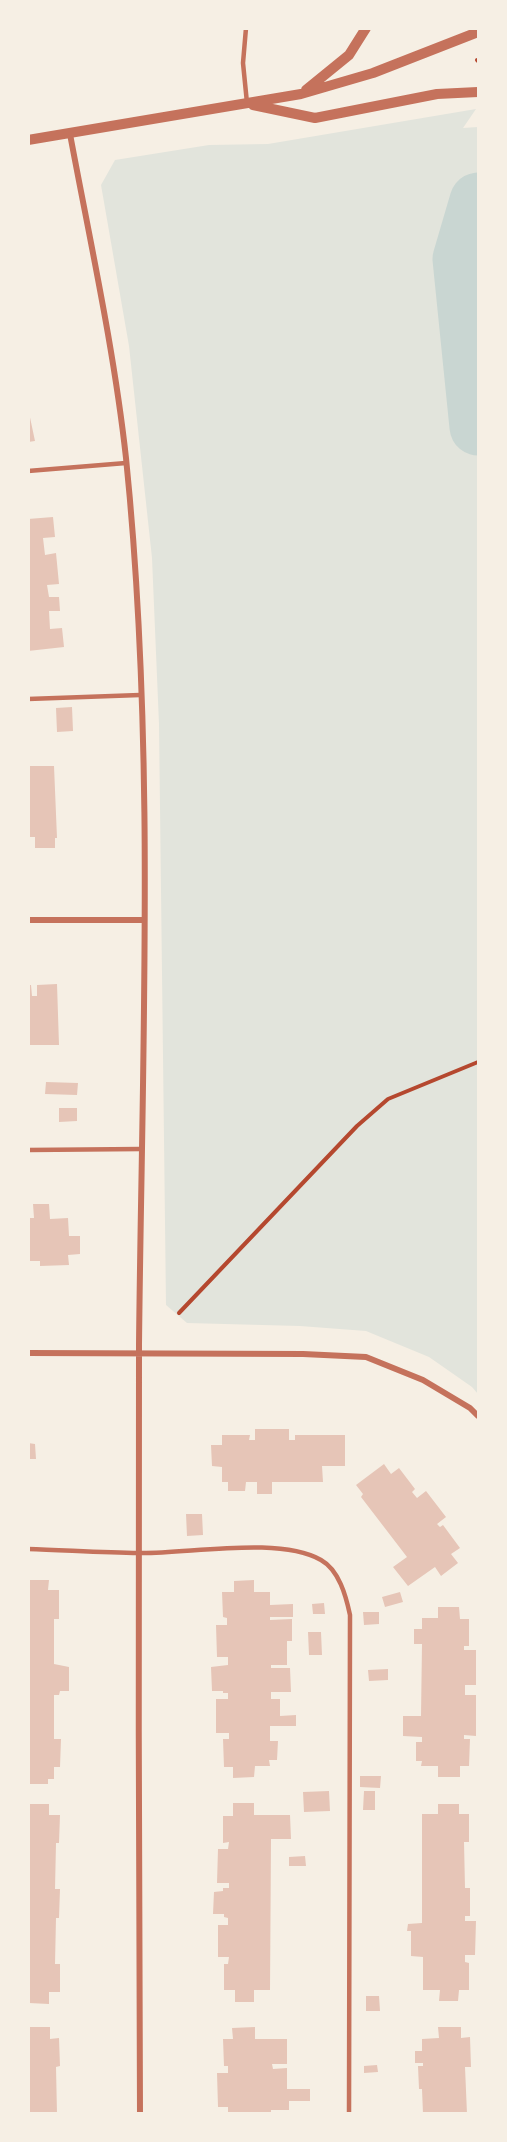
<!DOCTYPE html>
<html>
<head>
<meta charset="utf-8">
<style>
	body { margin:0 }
	#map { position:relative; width:507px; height:2142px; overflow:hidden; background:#f6efe4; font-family:Karla,sans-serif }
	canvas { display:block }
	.frame { position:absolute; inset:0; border:30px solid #f6efe4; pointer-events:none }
</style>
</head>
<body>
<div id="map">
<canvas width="507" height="2142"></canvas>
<div class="frame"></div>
</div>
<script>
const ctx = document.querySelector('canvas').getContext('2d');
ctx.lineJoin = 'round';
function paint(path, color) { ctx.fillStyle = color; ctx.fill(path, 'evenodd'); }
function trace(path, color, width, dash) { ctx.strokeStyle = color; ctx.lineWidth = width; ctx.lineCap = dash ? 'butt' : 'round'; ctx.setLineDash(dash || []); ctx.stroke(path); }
paint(new Path2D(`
	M476 109 463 128 478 127V1394L472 1387 429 1357 366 1331 300 1326 187 1323 166 1305 159 724 152 558 129 346 101 185 115 160 209 145 268 144Z`), '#e2e4dc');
trace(new Path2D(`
	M478 201 461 259 478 427`), '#c9d6d2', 57);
paint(new Path2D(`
	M28 408 35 441 28 442Z
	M53 517 55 537 43 538 45 555 56 553 59 584 47 585 49 597H59L60 611H49L50 629 62 628 64 647 28 651V519Z
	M72 707 73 731 57 732 56 708Z
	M30 766H54L57 838H55V848H35V837H28Z
	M57 984 59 1045H28V985H31L32 996H37V985Z
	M46 1082 78 1083 77 1095 45 1094Z
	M59 1108H77V1121L59 1122Z
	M33 1204H49L50 1219 68 1218 69 1236H80V1254L68 1255 69 1265 40 1266V1261H28V1218H34Z
	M255 1429H289V1440H295V1435H345V1466H322L323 1482H272V1494H257V1482H246L245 1491H228V1482H222V1467L212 1466 211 1445H222V1435H250L249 1440H255Z
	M28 1443 35 1444 36 1459H28Z
	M384 1464 391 1474 399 1468 415 1489 412 1492 417 1498 426 1491 446 1517 437 1524 440 1527 443 1525 460 1548 451 1554 458 1563 441 1576 435 1567 408 1586 393 1567 407 1557 361 1497 363 1494 356 1485Z
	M186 1514H202L203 1535 187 1536Z
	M28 1580H49L48 1590H59V1619H54V1664L69 1667V1691H60L59 1695H54V1739H61L60 1767H54V1779H48V1784H29Z
	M254 1580V1592H270V1605L293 1604V1617H270V1620L292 1619V1641H287V1665H271V1668H290L291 1692H271V1699H280V1716L296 1715V1726H270V1741H278L277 1760H269L270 1766H255L254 1777 233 1778V1767H224L223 1739H229V1733H216V1699H228V1693H223V1691H212L211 1667 228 1665V1657H217L216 1625H227V1618L223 1617 222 1592H234V1581Z
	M400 1592 403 1602 385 1607 382 1597Z
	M324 1603 325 1614H313L312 1604Z
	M438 1607H459L460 1619H469V1646H464V1650H476V1685H465V1695H476V1736L464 1735V1739H470L469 1766H460V1777H438V1766H421L422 1761H416V1742H422V1737L403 1736V1716H421L422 1644H414V1629H422V1618H438Z
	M363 1612H379V1624L364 1625Z
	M308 1632H321L322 1655H309Z
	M388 1669V1680L369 1681 368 1670Z
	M360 1776H381L380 1788 360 1787Z
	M329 1791 330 1811 304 1812 303 1792Z
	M364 1791H375V1810H363Z
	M233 1803H254V1815H290L291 1839H271L270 1990H254V2002H235V1990H224V1964H228L229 1957H218V1925H228V1918L224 1917V1914H213L214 1892 223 1891V1888H229V1883H217L218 1849H228L229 1842 223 1843V1816H233Z
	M29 1804H49V1815H60L59 1843H56L55 1889H60L59 1918H56L55 1964H60V1992H49V2004L29 2003Z
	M438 1804H459V1814H469V1842H464L465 1888H470V1916H465V1921H476L475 1955H465V1962L469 1963V1990H459L458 2001H439L440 1990H423V1957L411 1956V1931H407L408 1924 422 1923V1814H438Z
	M305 1856 306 1866H289V1857Z
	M366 1996H379L380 2011H366Z
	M29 2027H50V2039L59 2038 60 2066 56 2067 57 2114H28Z
	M255 2027V2039H287V2064H272L273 2069 287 2068V2089H310V2101H289V2110H271V2114H228V2107H218L217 2073H228V2066H224L223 2039H233L232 2028Z
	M438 2027H461V2038L470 2037 471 2067H465L467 2114H423L422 2089H419L418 2066H423V2063H415V2051H422V2039L439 2038Z
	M377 2065 378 2072 364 2073V2066Z`), '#e6c5b7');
trace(new Path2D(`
	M477 60 478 61
	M179 1313 357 1126 388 1099 478 1062`), '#b5482f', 4);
trace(new Path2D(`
	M246 28 243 63 247 103
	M28 471 126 463
	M28 699 140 695
	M28 1150 141 1149
	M28 1549C65 1550 102 1553 139 1553 189 1554 278 1536 321 1560 339 1570 346 1596 350 1615L349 2114`), '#c5725c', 4.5);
trace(new Path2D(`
	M70 134C90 241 114 349 126 458 156 752 142 1050 139 1345 137 1601 140 1858 140 2114
	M28 920H143
	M28 1353 303 1354 366 1357 423 1380 470 1408 478 1416`), '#c5725c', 6);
trace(new Path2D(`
	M306 90 349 55 366 28
	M253 105 315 118 437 94 478 92
	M28 140 301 94 373 73 478 32`), '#c5725c', 10);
</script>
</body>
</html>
